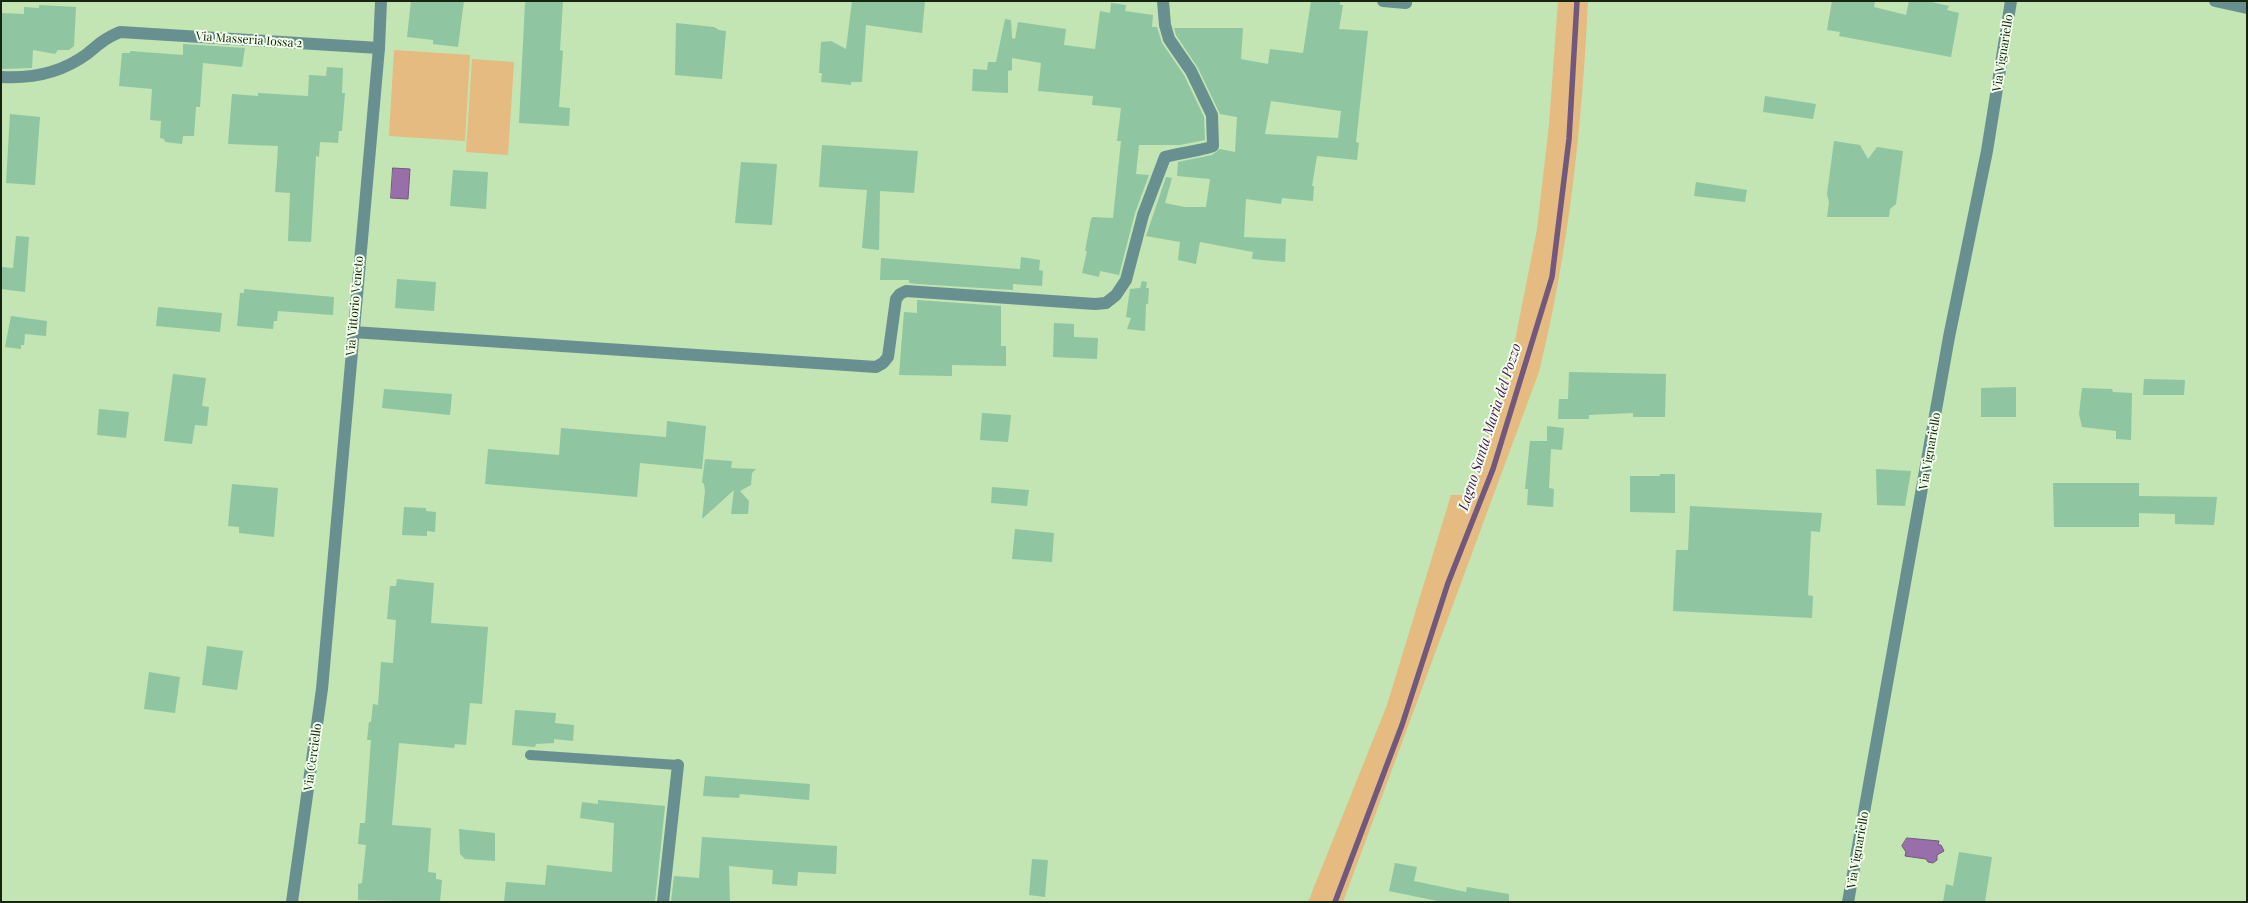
<!DOCTYPE html>
<html>
<head>
<meta charset="utf-8">
<style>
	body { margin:0 }
	#map { position:relative; width:2248px; height:903px; overflow:hidden; background:#c3e4b3; font-family:"Playfair Display",serif }
	canvas { display:block }
	.frame { position:absolute; inset:0; border:2px solid #182412; pointer-events:none }
</style>
</head>
<body>
<div id="map">
<canvas width="2248" height="903"></canvas>
<div class="frame"></div>
</div>
<script>
const ctx = document.querySelector('canvas').getContext('2d');
ctx.lineJoin = 'round';
function paint(path, color) { ctx.fillStyle = color; ctx.fill(path, 'evenodd'); }
function trace(path, color, width, dash) { ctx.strokeStyle = color; ctx.lineWidth = width; ctx.lineCap = dash ? 'butt' : 'round'; ctx.setLineDash(dash || []); ctx.stroke(path); }
function label(font, color, halo, rows, align = 'center') {
  ctx.font = font + ' "Playfair Display",serif'; ctx.lineWidth = 4; ctx.setLineDash([]); ctx.textBaseline = 'middle'; ctx.strokeStyle = halo; ctx.fillStyle = color; for (const [text, x, y, turn = 0] of rows) {
    ctx.save(); ctx.translate(x, y); ctx.rotate((+turn || 0) * Math.PI / 180); ctx.textAlign = isNaN(turn) ? turn : align; if (halo) ctx.strokeText(text, 0, 0); ctx.fillText(text, 0, 0); ctx.restore();
  }
}
paint(new Path2D(`
	M1558 1H1588C1582 126 1569 250 1539 372L1343 902H1308L1387 705 1451 495H1468L1511 361 1537 229 1549 125Z
	M394 50 470 55 465 141 389 136Z
	M472 59 514 62 508 155 466 152Z`), '#e5bb81');
const water = new Path2D(`
	M393 168 410 169 408 199 391 198Z
	M1907 838 1939 841 1938 845H1941L1944 851 1937 855V860L1933 863 1928 862 1926 859 1905 856 1906 852 1902 846Z`);
paint(water, '#986faa');
trace(water, '#72587c', 1);
trace(new Path2D(`
	M1335 902 1402 725 1448 583 1493 469 1552 277 1569 139 1577 1`), '#72587c', 5.5);
paint(new Path2D(`
	M411 1H464L458 47 433 44V40L407 37Z
	M528 1H563L560 50 563 51 559 107 570 108 569 126 519 123 525 3Z
	M852 1H925L922 33 866 25 862 82H851V85L821 82 822 73H819L821 42 831 41 846 49Z
	M1311 1 1340 2V5H1343L1339 29 1368 31 1356 142 1359 143 1357 160 1317 156 1312 186H1314L1313 201 1282 198 1281 204 1246 199 1244 237 1286 239 1285 262 1252 259 1253 252 1200 242 1196 264 1178 260 1180 242 1146 236 1166 177 1172 178 1165 203 1185 207H1206L1210 179 1177 176 1178 162 1212 155 1220 149 1235 152 1237 117 1220 114 1198 68 1176 35 1174 28H1243L1241 59 1268 64 1270 49 1303 53ZM1271 101 1341 111 1338 138 1265 134Z
	M1832 1H1875L1874 7 1906 15 1909 1H1927L1949 6 1947 10 1959 13 1951 57 1839 36 1840 32 1827 30Z
	M1111 3 1126 5 1125 11 1153 15 1152 27H1157L1162 43 1184 75 1204 117 1205 140 1180 145H1139L1136 174 1149 175 1135 213 1119 275 1100 271 1099 277 1082 273 1087 251H1085L1091 219 1093 217 1113 218 1121 141H1117L1121 108 1092 105 1093 96 1038 91 1041 63 1012 58V70L1008 71V93L972 91 973 69 987 70 988 62H996L1005 19 1011 20 1012 38 1015 39 1018 22 1066 29 1064 45 1095 49 1100 11 1110 13Z
	M39 5 76 7 74 46 69 50H58L55 54 33 50 32 68 1 69V13L24 14V7L39 8Z
	M676 23 714 27 719 30 726 31 722 79 675 75Z
	M183 44 245 48 242 67 203 63 200 107H196L194 136H183L182 144 165 142 164 139 160 138 161 121 150 120 152 89 119 86 122 53H130V51L183 55Z
	M327 67 343 68 342 93H345L342 131H339L338 143 320 142 319 157 316 156 311 242 288 241 290 193 275 192 278 146 228 144 232 94 258 96V93L308 96 309 75 326 76Z
	M1765 96 1816 104 1813 119 1763 112Z
	M10 114 40 117 35 185 6 183Z
	M1834 141 1860 145 1868 159 1877 147 1903 151 1896 204 1890 209 1889 217H1827L1829 202 1827 194Z
	M822 145 918 151 914 193 880 191 879 250 862 248 867 190 819 187Z
	M741 162 777 164 772 225 735 223Z
	M453 170 488 172 486 209 450 206Z
	M1696 182 1747 190 1745 202 1694 196Z
	M16 236 29 237 25 292 1 289V267L13 268Z
	M1021 257 1040 260 1039 270 1043 271 1042 286 1013 284V290L917 284 909 283V280H880L881 258 1020 269Z
	M397 279 436 282 434 311 395 308Z
	M1142 281 1147 282 1146 288H1149L1148 304H1146L1145 331 1127 329 1131 318 1126 317 1130 289 1140 288Z
	M244 289 334 297 333 315 278 311 277 321H274L273 329 237 326 240 293H244Z
	M917 300 1001 306V346H1006V366L952 365V376L899 375 904 312 917 313Z
	M158 307 222 313 220 332 156 326Z
	M11 316 47 321 46 336 25 334 24 345H21V349L5 347Z
	M1054 323 1074 324V337L1098 338 1097 359 1053 357Z
	M1569 372 1666 374 1665 417H1633V413L1589 415V419H1558L1559 399H1568Z
	M173 374 206 378 202 406 209 407 207 426 195 425 192 444 164 441Z
	M2144 379 2185 380 2184 395H2143Z
	M2016 387V417H1981V388Z
	M2082 388 2112 389 2113 392 2132 393 2131 440 2116 439V431L2082 427 2079 414Z
	M384 389 452 394 450 415 382 408Z
	M99 409 129 412 126 438 97 435Z
	M982 413 1011 415 1008 442 980 440Z
	M667 421 706 426 702 469 640 463 637 497 485 484 488 449 559 455 561 428 666 437Z
	M1547 426 1564 428 1562 450 1551 449 1549 488 1554 489 1553 507 1527 505 1528 489H1525L1530 441H1547Z
	M705 459 732 461 731 468 756 469 752 473 751 485 740 491 749 501 748 514H731L734 490 702 519 705 491 704 484 702 482Z
	M1876 469 1911 471 1905 506 1877 505Z
	M1660 474H1675V513L1630 512V476H1660Z
	M2053 483H2139V496L2217 497 2214 525 2175 524V514L2139 513V527H2054Z
	M232 484 278 488 274 537 239 533V527L228 526Z
	M992 487 1029 490 1027 506 991 503Z
	M1690 506 1822 513 1820 532 1811 531 1808 595 1813 596 1812 618 1673 611 1676 550H1688Z
	M404 507 426 508V511L436 512 435 532 427 531V536L402 535Z
	M1015 529 1054 533 1052 562 1012 559Z
	M397 579 434 583 431 623 488 627 482 704 470 703 466 745 455 744 454 748 399 743 392 825 431 828 428 872 436 873V879L442 880 440 902 358 900V884L362 883 366 845 358 844 360 823H365L371 740H367L369 722H371L373 704 378 705 381 662 393 663 396 620 387 619 390 586H396Z
	M207 646 243 651 237 690 202 685Z
	M149 672 180 677 175 713 144 709Z
	M515 710 556 713 555 723 574 725 573 741 554 739V743L536 744 535 747 512 745Z
	M705 776 810 784 809 800 740 794 739 798 703 796Z
	M598 800 665 806 655 902H504L506 882 545 885 547 865 612 872 614 823 580 818 582 802 598 804Z
	M459 829 495 833V861L465 859 460 854Z
	M702 837 837 846 836 874 798 872 797 886 772 884 773 870 729 866 730 902H671L674 876 699 878Z
	M1959 852 1992 857 1985 902H1943L1946 884 1953 886Z
	M1032 859 1048 860 1045 897 1029 895Z
	M1395 863 1417 867 1414 881 1466 892 1467 887 1509 894V902H1442L1389 891Z`), '#8fc5a1');
trace(new Path2D(`
	M530 755 678 765`), '#689090', 10);
trace(new Path2D(`
	M1383 1 1406 3
	M2215 1 2247 8
	M1 77C33 79 61 73 87 54 100 43 104 39 120 32L379 48
	M353 332 876 367 883 363 888 357 896 299 900 294 906 291 1095 304 1106 303 1116 295 1126 280 1143 215 1165 157C1174 154 1209 149 1213 146L1212 115 1191 71 1169 39 1165 25 1163 1
	M663 902 678 765
	M1848 902 1949 337 1987 151 2011 1`), '#689090', 12);
trace(new Path2D(`
	M292 902 322 689 379 48 381 1`), '#689090', 12);
label('12px', '#182412', '#f1ffea', [
	["Via Masseria Iossa 2",249,40,4],
	["Via Vignariello",2003,53,-81],
	["Via Vittorio Veneto",355,306,-85],
	["Via Vignariello",1930,451,-80],
	["Via Cerciello",313,757,-82],
	["Via Vignariello",1858,850,-80]
]);
label('italic 14px', '#470f59', '#f1ffea', [
	["Lagno Santa Maria del Pozzo",1490,427,-72]
]);
</script>
</body>
</html>
